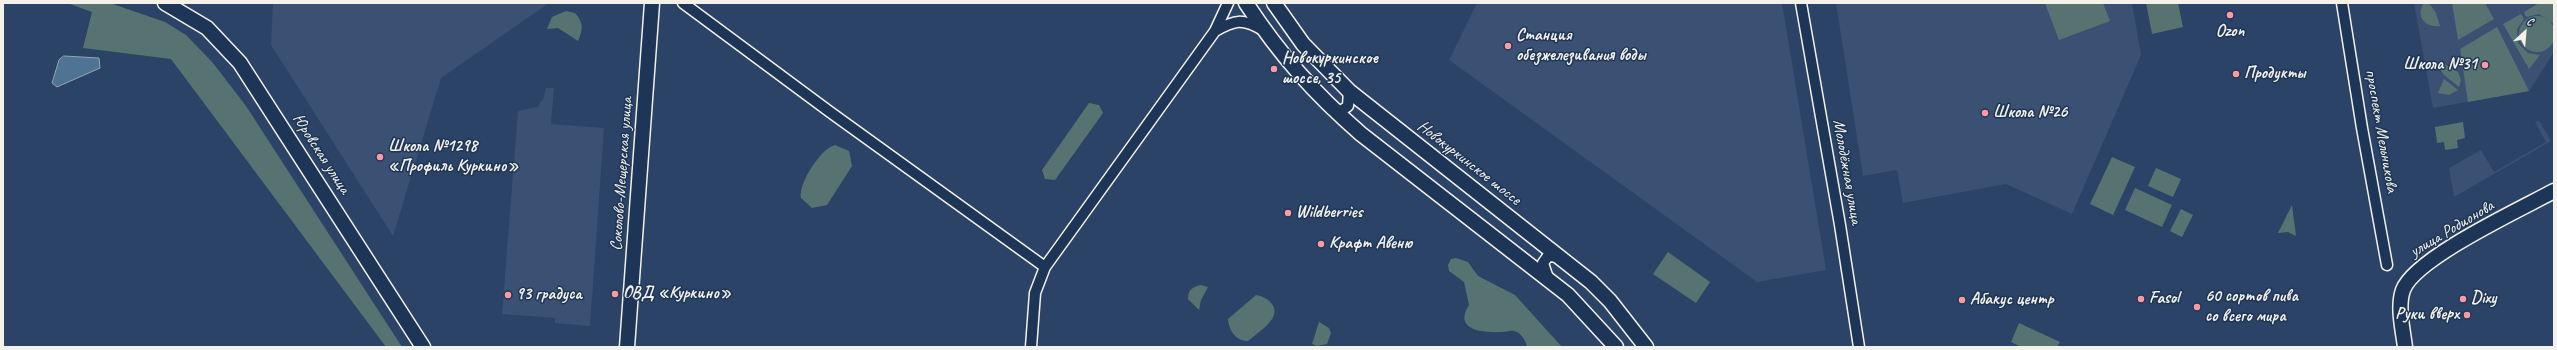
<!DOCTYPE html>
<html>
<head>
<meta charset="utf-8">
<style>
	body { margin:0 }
	#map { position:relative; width:2557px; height:350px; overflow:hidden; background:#2b4366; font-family:Caveat,sans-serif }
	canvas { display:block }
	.frame { position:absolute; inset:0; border:4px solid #f4f1e8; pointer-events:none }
	.north { position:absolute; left:2505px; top:12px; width:40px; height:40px; -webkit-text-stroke:3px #1d3557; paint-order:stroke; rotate:26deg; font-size:11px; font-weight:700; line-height:16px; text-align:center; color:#f4f1e8 }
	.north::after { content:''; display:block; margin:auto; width:14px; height:18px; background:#f4f1e8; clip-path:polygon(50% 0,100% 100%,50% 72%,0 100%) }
</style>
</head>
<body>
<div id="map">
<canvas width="2557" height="350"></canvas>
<div class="frame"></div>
<div class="north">С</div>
</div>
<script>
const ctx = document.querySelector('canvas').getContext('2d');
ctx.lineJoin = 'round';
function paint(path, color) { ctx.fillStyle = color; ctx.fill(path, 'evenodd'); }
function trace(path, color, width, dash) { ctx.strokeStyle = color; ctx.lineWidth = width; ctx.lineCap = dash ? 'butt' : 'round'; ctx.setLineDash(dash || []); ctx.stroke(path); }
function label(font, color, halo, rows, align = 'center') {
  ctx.font = font + ' Caveat,sans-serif'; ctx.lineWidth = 3; ctx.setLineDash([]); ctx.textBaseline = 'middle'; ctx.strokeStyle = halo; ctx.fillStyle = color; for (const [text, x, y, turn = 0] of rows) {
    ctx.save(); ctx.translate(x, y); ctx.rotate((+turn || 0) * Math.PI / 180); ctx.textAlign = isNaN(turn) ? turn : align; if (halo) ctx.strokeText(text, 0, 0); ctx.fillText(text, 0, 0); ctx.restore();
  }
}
paint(new Path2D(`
	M273 3H549L441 78 393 236 271 45Z
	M1477 3H1782L1826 270 1757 282 1449 60Z
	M1836 3H2132L2141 55 2072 214 2006 184 1903 203 1897 170 1863 176Z
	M2414 3H2554V52L2529 91 2433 108Z
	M546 88H554L551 124 604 128 590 326 555 323V318L502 314 518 111 537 107 543 99Z
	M2539 120 2551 141 2454 197 2449 168 2481 150 2494 172 2546 142 2535 122Z`), '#3a5173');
paint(new Path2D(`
	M67 3H110L165 22 186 35 213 63 246 106 402 347H386L171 59 83 48 92 12Z
	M2045 3H2103L2110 21 2059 40Z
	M2146 3H2178L2183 27 2152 34Z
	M2424 3H2429L2436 13 2440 26C2425 28 2415 16 2424 3Z
	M2452 3H2485L2494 19 2458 40Z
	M2539 3H2553L2554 24 2539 14 2526 17 2524 12Z
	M566 11 575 13C584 23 583 29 578 41L558 28 547 29 552 17Z
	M2521 14 2524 19 2517 29 2518 43 2528 53 2540 55 2529 69 2503 24Z
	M2519 34a18 18 0 1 1 36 0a18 18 0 1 1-36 0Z
	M2497 27 2529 91 2468 102 2460 49Z
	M2446 65 2458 72 2461 80 2459 87 2444 75 2439 67Z
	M2444 79 2458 90 2449 95 2438 93Z
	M1089 103 1099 105 1103 113 1055 180 1045 179 1042 170Z
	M2463 122 2465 138 2457 140 2458 148 2445 150 2444 142 2437 143 2435 127Z
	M835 145 849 151 852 166 827 205 812 208 801 198C798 184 821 148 835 145Z
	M2112 157 2135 167 2113 215 2090 204Z
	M2156 168 2181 179 2173 197 2148 186Z
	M2135 188 2172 205 2162 227 2125 210Z
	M2292 205 2296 236 2288 232 2278 233Z
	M2181 209 2193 215 2182 237 2170 231Z
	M1668 252 1710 282 1696 303 1653 274Z
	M1456 258 1468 262 1478 276 1515 295 1562 347H1527C1526 341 1521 332 1514 331 1510 330 1506 332 1502 332 1482 333 1453 330 1469 305L1464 282 1449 271 1448 265 1451 259Z
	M1201 285 1208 287 1201 300 1199 310 1188 299C1188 290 1192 287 1201 285Z
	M1256 295C1268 297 1280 307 1272 319 1267 327 1255 335 1248 341 1236 341 1229 331 1228 319Z
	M1319 322 1329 328 1331 333 1327 344 1317 346 1312 344Z
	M2019 323 2060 342 2057 347H2021L2011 342Z`), '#567371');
const water = new Path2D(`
	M64 56 99 58 100 68 57 87 52 83 59 60Z`);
paint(water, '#4f7392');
trace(water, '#91a5b4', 1);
const street = new Path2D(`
	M683 3 830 112 1045 267
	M1801 3 1840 225 1859 347
	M2342 3 2362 128 2387 265
	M1215 31C1235 20 1242 18 1263 30
	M1331 109 1341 111 1348 106 1349 91
	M1548 278 1543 263 1548 256 1560 257
	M1031 347 1035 293 1045 267 1215 31 1228 3`);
const secondary = new Path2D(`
	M165 3 207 28 240 63 423 347
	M1246 3C1280 55 1314 93 1361 134L1568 295 1616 347
	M1274 3 1303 44 1349 91 1591 282 1610 301 1646 347
	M627 347 652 3
	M2405 347C2403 330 2397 307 2403 290 2415 258 2521 209 2554 191`);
trace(street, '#f4f1e8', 13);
trace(secondary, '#f4f1e8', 17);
trace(street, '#1d3557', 10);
trace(secondary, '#1d3557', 14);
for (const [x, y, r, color] of [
	[2230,15,4,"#ff9aa2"],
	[1508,46,4,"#ff9aa2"],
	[2485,65,4,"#ff9aa2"],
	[1274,69,4,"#ff9aa2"],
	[2236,74,4,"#ff9aa2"],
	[1985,113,4,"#ff9aa2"],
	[380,157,4,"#ff9aa2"],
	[1288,213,4,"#ff9aa2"],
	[1321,244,4,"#ff9aa2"],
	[615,294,4,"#ff9aa2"],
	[508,295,4,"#ff9aa2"],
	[2141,299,4,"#ff9aa2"],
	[2463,299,4,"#ff9aa2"],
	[1962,300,4,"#ff9aa2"],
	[2197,307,4,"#ff9aa2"],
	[2467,315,4,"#ff9aa2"]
]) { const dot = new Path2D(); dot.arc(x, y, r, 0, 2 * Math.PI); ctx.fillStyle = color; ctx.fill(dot); trace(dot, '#1d3557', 1.5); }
label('bold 17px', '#f4f1e8', '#1d3557', [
	["Ozon",2230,32,"center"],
	["Станция",1516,36],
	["обезжелезивания воды",1516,56],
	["Новокуркинское",1282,59],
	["шоссе, 35",1282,79],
	["Школа №31",2477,65,"right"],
	["Продукты",2244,74],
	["Школа №26",1993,113],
	["Школа №1298",388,147],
	["«Профиль Куркино»",388,167],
	["Wildberries",1296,213],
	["Крафт Авеню",1329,244],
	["ОВД «Куркино»",623,294],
	["93 градуса",516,295],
	["60 сортов пива",2205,297],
	["со всего мира",2205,317],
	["Fasol",2149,299],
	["Dixy",2471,299],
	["Абакус центр",1970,300],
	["Руки вверх",2459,315,"right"]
], 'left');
label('17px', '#f4f1e8', '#1d3557', [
	["проспект Мельникова",2381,131,80],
	["Юровская улица",321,154,57],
	["Новокуркинское шоссе",1469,163,38],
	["Молодёжная улица",1847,172,80],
	["Соколово-Мещерская улица",622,174,-86],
	["улица Родионова",2452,229,-31]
]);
</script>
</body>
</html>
